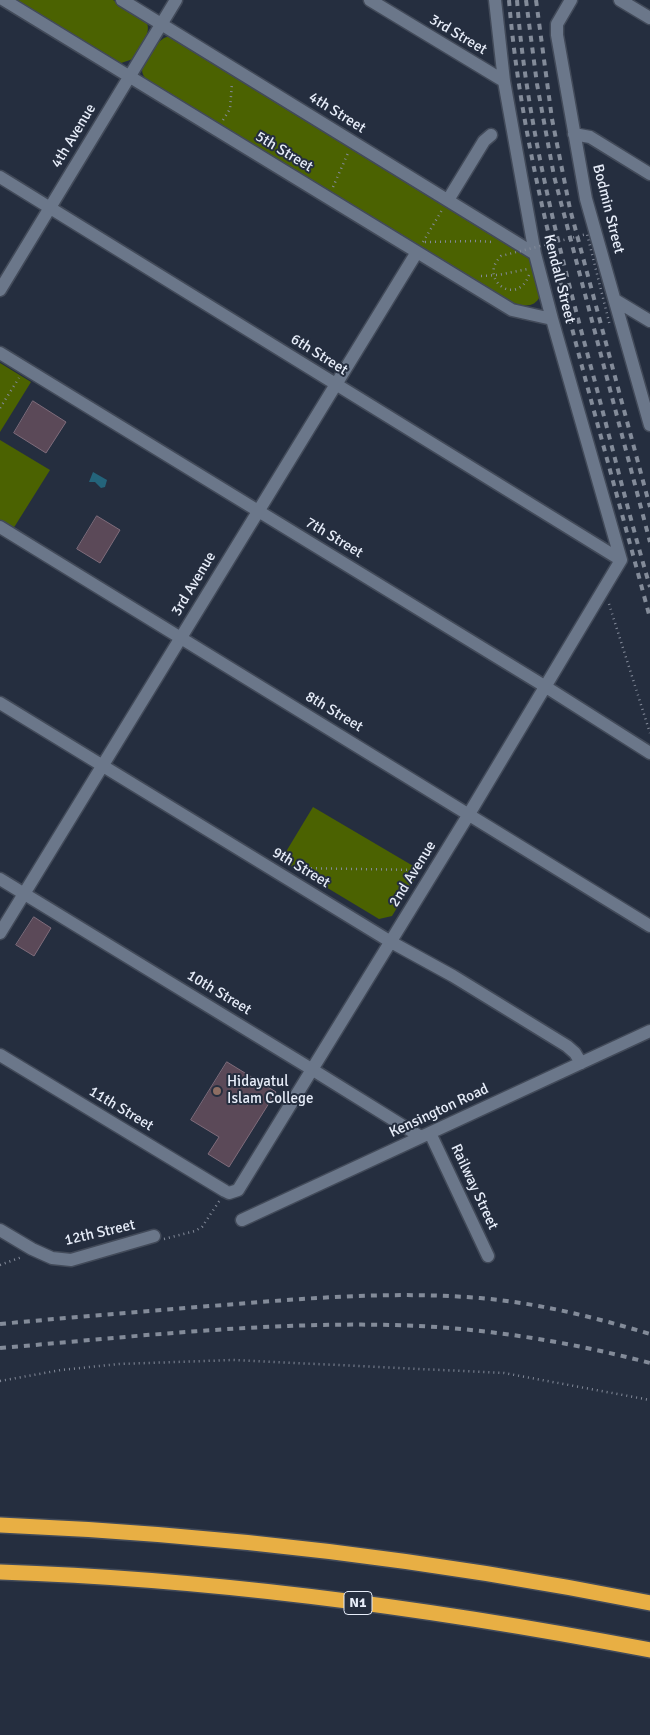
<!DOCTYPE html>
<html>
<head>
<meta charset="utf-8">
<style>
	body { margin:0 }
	canvas { display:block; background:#252e3f }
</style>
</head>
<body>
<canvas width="650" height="1735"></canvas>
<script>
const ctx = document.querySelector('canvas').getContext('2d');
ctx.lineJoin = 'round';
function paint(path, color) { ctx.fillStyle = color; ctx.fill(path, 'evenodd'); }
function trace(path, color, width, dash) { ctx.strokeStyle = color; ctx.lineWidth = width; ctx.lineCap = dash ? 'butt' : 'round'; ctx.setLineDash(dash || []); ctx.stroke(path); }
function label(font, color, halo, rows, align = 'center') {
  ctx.font = font + ' Signika,sans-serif'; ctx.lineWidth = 4; ctx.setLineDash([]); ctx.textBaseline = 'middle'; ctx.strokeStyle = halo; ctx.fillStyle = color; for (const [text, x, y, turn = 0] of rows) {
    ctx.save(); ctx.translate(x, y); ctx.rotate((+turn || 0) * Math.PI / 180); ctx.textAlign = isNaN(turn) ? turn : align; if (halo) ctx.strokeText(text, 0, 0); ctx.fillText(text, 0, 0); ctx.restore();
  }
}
paint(new Path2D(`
	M16 0H113L146 21C153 33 139 49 133 59L121 63Z
	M167 37H171L530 258 540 296C533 312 516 304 504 299L147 80C144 77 142 74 142 69 143 60 158 39 167 37Z
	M0 363 31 382 0 432Z
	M0 440 50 470 13 529 0 520Z
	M313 807 420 870 392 916 379 919 281 860Z`), '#4b6201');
paint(new Path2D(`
	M93 472 107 480 105 487 101 488 95 482H89Z`), '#24647b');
const building = new Path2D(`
	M33 401 66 422 46 453 14 433Z
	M97 516 120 530 100 563 77 549Z
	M34 917 51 928 34 956 16 945Z
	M227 1062 276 1092 229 1167 208 1154 219 1137 191 1120Z`);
paint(building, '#5b4958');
trace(building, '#7f6c7b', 1);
const street = new Path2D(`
	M4 0 512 310 552 319
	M122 0 535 254
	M370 0 504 81
	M495 0 504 81 535 254 552 319 621 560
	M571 0 557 24V35L586 199 650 425
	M620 0 650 18
	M574 134 590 137 650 174
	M0 177 621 560
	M448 200 484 141 491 135
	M0 290 176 0
	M615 300 650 321
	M0 353 546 687 650 753
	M0 527 650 926
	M0 703 391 942 453 976 567 1046 575 1053 581 1063
	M0 879 313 1070 421 1137
	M0 933 417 252
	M0 1055 225 1191 229 1193 238 1190 469 814 621 560
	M430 1133 488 1256
	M242 1220 650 1031
	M0 1230 32 1249 52 1258 71 1260 154 1236`);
const highway = new Path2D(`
	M0 1525C218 1534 436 1560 650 1603
	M0 1572C218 1579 436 1609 650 1650`);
trace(street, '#424a59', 15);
trace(highway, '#424a59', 18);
trace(new Path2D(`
	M223 120 230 109 232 83
	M333 187 348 153
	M423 242 442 210
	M425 242 477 241 492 242
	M481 276 498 275 528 269
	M0 408 19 378
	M609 604 650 733
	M296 868 420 870
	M164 1239 195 1231 202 1227 220 1200
	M0 1265 22 1257
	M0 1381 61 1370 119 1364 233 1360 504 1373 650 1400`), '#838a99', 2.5, [1, 4]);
trace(street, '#6b778a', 12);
trace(highway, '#e8af44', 15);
trace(new Path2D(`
	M509 0C519 122 549 240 580 359 603 445 627 532 650 618
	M517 0C527 130 561 256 595 382 613 450 630 519 650 587
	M526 0 537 84 554 176 650 542
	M536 0 552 119 570 209 650 507
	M0 1324C74 1317 148 1311 223 1305 309 1298 394 1291 480 1298 538 1303 594 1317 650 1334
	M0 1348C130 1337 261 1322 392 1325 479 1327 567 1341 650 1363`), '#838b99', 4, [6, 6]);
trace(new Path2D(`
	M529 275C517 308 477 279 501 256L587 234 610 326`), '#838a99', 2.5, [1, 4]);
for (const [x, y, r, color] of [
	[217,1091,5,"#8d6e63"]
]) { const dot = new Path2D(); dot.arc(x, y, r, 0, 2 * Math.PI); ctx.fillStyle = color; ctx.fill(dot); trace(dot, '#252e3f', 2); }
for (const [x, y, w] of [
	[358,1603,28]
]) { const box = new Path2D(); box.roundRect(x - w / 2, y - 11.5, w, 23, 4); ctx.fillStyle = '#252e3f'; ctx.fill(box); trace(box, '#e7edf9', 1); }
label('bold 14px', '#e7edf9', null, [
	["N1",358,1603]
]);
label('15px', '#e7edf9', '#252e3f', [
	["3rd Street",458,35,31],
	["4th Street",337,113,32],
	["4th Avenue",74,136,-59],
	["5th Street",284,152,31],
	["Bodmin Street",608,209,76],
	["Kendall Street",559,279,76],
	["6th Street",319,355,32],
	["7th Street",334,538,31],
	["3rd Avenue",194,584,-59],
	["8th Street",334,712,31],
	["9th Street",301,868,31],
	["2nd Avenue",413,874,-58],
	["10th Street",219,993,31],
	["11th Street",121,1109,31],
	["Kensington Road",439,1111,-25],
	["Railway Street",474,1187,65],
	["12th Street",100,1233,-13]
]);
label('15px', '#e7edf9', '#252e3f', [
	["Hidayatul",227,1082],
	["Islam College",227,1099]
], 'left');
</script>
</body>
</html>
